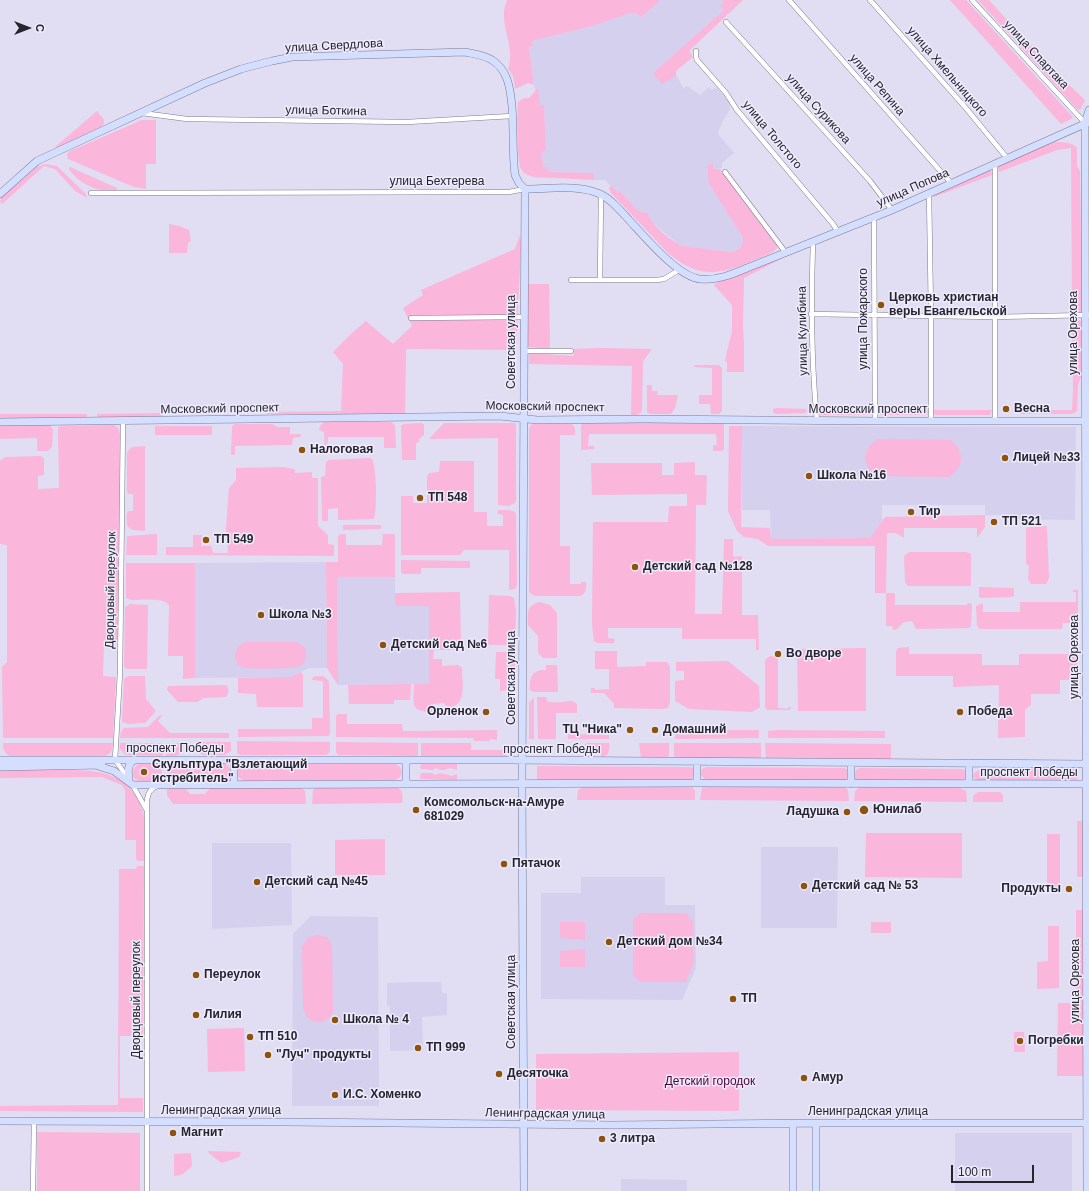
<!DOCTYPE html>
<html>
<head>
<meta charset="utf-8">
<style>
	body { margin:0 }
	#map { position:relative; width:1089px; height:1191px; overflow:hidden; background:#e1ddf3; font-family:Arial,sans-serif }
	canvas { display:block }
	.north { position:absolute; left:8px; top:8px; width:40px; height:40px; -webkit-text-stroke:3px #eeebfd; paint-order:stroke; rotate:90deg; font-size:11px; font-weight:700; line-height:16px; text-align:center; color:#26242c }
	.north::after { content:''; display:block; margin:auto; width:14px; height:18px; background:#26242c; clip-path:polygon(50% 0,100% 100%,50% 72%,0 100%) }
	.scale { position:absolute; left:951px; top:1165px; width:83px; height:18px; box-sizing:border-box; border:2px solid #26242c; border-top:0; padding-left:5px; font-size:12px; line-height:14px; white-space:nowrap; color:#26242c; -webkit-text-stroke:3px #eeebfd; paint-order:stroke }
</style>
</head>
<body>
<div id="map">
<canvas width="1089" height="1191"></canvas>
<div class="north">С</div>
<div class="scale">100 m</div>
</div>
<script>
const ctx = document.querySelector('canvas').getContext('2d');
ctx.lineJoin = 'round';
function paint(path, color) { ctx.fillStyle = color; ctx.fill(path, 'evenodd'); }
function trace(path, color, width, dash) { ctx.strokeStyle = color; ctx.lineWidth = width; ctx.lineCap = dash ? 'butt' : 'round'; ctx.setLineDash(dash || []); ctx.stroke(path); }
function label(font, color, halo, rows, align = 'center') {
  ctx.font = font + ' Arial,sans-serif'; ctx.lineWidth = 3; ctx.setLineDash([]); ctx.textBaseline = 'middle'; ctx.strokeStyle = halo; ctx.fillStyle = color; for (const [text, x, y, turn = 0] of rows) {
    ctx.save(); ctx.translate(x, y); ctx.rotate((+turn || 0) * Math.PI / 180); ctx.textAlign = isNaN(turn) ? turn : align; if (halo) ctx.strokeText(text, 0, 0); ctx.fillText(text, 0, 0); ctx.restore();
  }
}
paint(new Path2D(`
	M661 0H722L724 3V10L653 73 676 75 684 89 687 86 700 95 709 87 712 90 716 87 729 101 730 105V109L723 121 718 132 719 135 734 153 722 163V168L713 169 707 165 709 184 743 238V243L741 247 736 251 732 252 683 246 677 243 654 224 647 215 637 210 619 190 617 192 605 180H594L593 173 548 172 543 168 542 152 546 151 544 105H540L534 85 529 47 533 46 532 41 596 25 630 13H636L641 17Z
	M742 426 1076 427 1075 520 1011 519 1010 515H985V505H882V521L870 538 771 539 770 510H742Z
	M326 562 327 668H309L291 677 195 678V563Z
	M337 577H395V606H429V684L338 685Z
	M212 843H291L292 925 212 929Z
	M761 847H838L837 928H761Z
	M581 877H665V905H695L696 968 682 1000 541 999V893H581Z
	M311 916 378 917 379 1106H292L293 934Z
	M412 982H441L442 993H447V1015L422 1017 423 1050 390 1051V1006H387V983Z
	M955 1133H1072V1191H955Z
	M621 1179 687 1180V1191H621Z`), '#d5d0ed');
paint(new Path2D(`
	M507 0H661L641 17 636 13H630L596 25 532 41 533 46 529 47 534 85 528 83 518 88H515L513 76 508 69C515 48 503 33 504 12 504 8 506 4 507 0Z
	M722 0H743L689 51 693 57 676 71V76L662 84 653 73 724 10 720 6 724 3Z
	M950 0H966L1072 116 1073 118 1061 124Z
	M978 0H989L1052 69 1085 100 1080 110 1077 109Z
	M538 88 540 105H544L546 151 542 152 543 168 548 167V172L594 173V180L534 177C529 176 524 174 521 169 517 162 517 111 518 102L524 98H529Z
	M97 111 104 120V123L102 126 57 148 55 147Z
	M142 120H156V164H146V189L134 187 68 159 67 154 70 151Z
	M1055 142C1062 142 1072 142 1077 148V166L1080 171 1082 311 1079 313H1072L1071 148 1057 150 999 172 998 166 1000 164Z
	M45 164 57 166 85 193 87 198 75 191 55 169 44 166 2 204 0 201 1 198 37 167Z
	M713 164V169H720L777 245V248C771 255 760 257 752 261 717 276 698 278 668 253L611 193 609 188 611 185 617 192 619 190 637 210 641 212 648 213C650 224 672 242 683 246L732 252C740 250 743 246 743 238L709 184 707 165Z
	M70 167 117 188V190C98 193 82 185 70 171L69 168Z
	M989 170 991 171 992 175 934 197 935 194Z
	M169 224 179 226 189 230 191 241 188 243 187 253H169Z
	M520 235 521 246 516 350 406 349 405 414H267V412L341 411 343 364 333 352 352 333 366 321 393 344 412 326 403 308 423 295 421 290 515 249Z
	M779 259V260L744 278 743 323 744 347V372H727V363L725 360 732 331V305L714 285 718 282Z
	M528 284H549L550 349 529 347 528 345Z
	M1072 318H1078L1081 322V377L1078 385 1077 411 1072 414H1021V410H1072L1073 391Z
	M601 348 652 349 643 361 642 410C641 415 636 415 631 415L632 366 529 364V353L574 356V349Z
	M696 365H719L722 368V411L719 414H711L710 404H699V395H712V368L693 367Z
	M647 385H652V391H657L658 395H678L675 408 671 414H650L647 412Z
	M776 408 806 409 807 412 805 413 776 414 773 412V409Z
	M819 410H871L870 415H822L819 414Z
	M878 410H929L928 414 924 415H880Z
	M933 410H992L990 415H936L934 414Z
	M163 413V417L98 418 97 414Z
	M0 414H87V417L86 419H0Z
	M721 421 724 425V449L722 451H713V445H717L716 434H589L588 446H594V449L581 450V426L583 422Z
	M324 422H391L395 425 396 448H384V437H328L327 448H325L324 432 319 430 321 425Z
	M422 423 424 425V435L419 439V442L416 443V460H402L401 426 403 424Z
	M444 423H515L516 425V500L515 503 509 506 498 505V438L429 439Z
	M235 424H272L277 427H290V434H301L300 437 293 438 292 445 235 446V455H231L232 426Z
	M532 424H572L575 428V435H560V546H570V584H581V582H586C586 588 587 594 580 596H534L529 592V428Z
	M0 425H50L53 430 52 447 48 451H37V438L0 439Z
	M114 425 119 429 120 435 118 641 104 642 103 676 116 677V679L113 738H3L2 667 7 662V545L0 544V461L5 457 41 456 44 458V475L38 476V489L59 488 58 428 60 426Z
	M155 426H212V435H155Z
	M729 426H742L741 527 770 528 771 539 870 538 885 517 985 515V527L977 538V528H904V538L896 533H887L886 593H895V605H967L968 603 972 604 971 626 969 628 916 629 912 621 904 622 897 629 893 630 892 626H886V593H875V546H768L758 539 744 537 737 531 728 511Z
	M878 439 950 440C965 451 965 467 949 477L876 476C861 465 862 449 878 439Z
	M145 446V531C130 530 125 531 127 513L129 511H133V494H128L127 491V454L128 451 132 447Z
	M370 458 372 459C377 468 377 509 374 519L338 520V508L328 509V521H322L321 477 325 476 326 462 329 460Z
	M440 461H474V512H487V526H503V515L498 514V510H509L515 512 516 516 517 585 515 589 509 590V550H464L460 555H401V496H413V503H427V477L429 473 439 472Z
	M695 462V475H707L706 505H696L695 614H722L724 539H733V557L742 556V615H758L759 650H756V639H682V628H608V638L615 639 614 643H598L594 641 592 625 593 522H668L669 506H687V494L592 495 591 463H662V475H674V463Z
	M283 467 295 469V473L312 472V478H318V526L328 535V544L334 545V556L166 555V547H193V535H202L201 546H211L213 553H228L226 529 229 488 236 480V468Z
	M343 525H381V529L343 530Z
	M1046 526 1047 528 1049 578 1046 584H1031L1028 579 1029 566 1026 564V528L1028 527Z
	M157 534V555H126L127 537 128 536Z
	M340 534H346V545H382L383 534H394L395 536V577H337L338 685 327 668 326 562H338V537Z
	M909 552H966L971 554V584L970 586H908L905 582 904 556Z
	M401 560 470 561V568H421V574H403L401 572Z
	M126 563H195V678L183 679V656H168L169 605C163 597 141 600 131 600L126 598Z
	M979 587 1014 588V596L1011 597 981 598 979 597Z
	M1073 590H1078V630L1075 631V623H1063L1062 629H980L977 626 976 606 983 603V612H1020V602H1076V592H1073Z
	M460 592 461 646 457 650H434L433 659H442V666L458 665 462 668C462 684 468 706 447 708L444 703 433 704 432 712C409 712 414 703 414 684H429V606H395V593Z
	M489 595 510 596 514 598 516 610 515 645H488Z
	M540 602 550 605 557 613V658H543L538 653V636L528 625C528 613 526 605 540 602Z
	M130 604 148 605 147 669H126L124 666 125 607Z
	M1071 640H1077V692H1074V680H1060V694H1031V705L1025 710V737L998 738 999 685 953 687V676H896V652L898 648 909 647V654H982V665H1019V654H1075V644L1071 643Z
	M245 642H296C310 647 310 664 295 668 285 668 248 670 242 667 230 660 235 646 245 642Z
	M866 648V711H798L797 649Z
	M595 651H617V667L646 666V662H667L670 667V702L668 708 663 709 614 708V704L604 693H591V688H595V690L609 689V669H595Z
	M496 652H511L515 656C515 669 518 691 500 691V679H495Z
	M770 656 778 657V708L788 709V707H791L790 710H767L765 707V662L766 659Z
	M728 661 759 686 760 707 752 712 689 709 675 701V681L684 680V671H676V662Z
	M546 665H557L558 692H533L530 690C529 677 532 670 546 670Z
	M301 672 303 675V707H257L256 694 238 693V678L291 677Z
	M128 676H145L146 699 156 711 145 723 128 724 122 722 124 679Z
	M317 676H323L329 681 330 733 329 736 238 737V729H312V718H323V681L312 680 313 677Z
	M411 684 410 700H394V704H349L348 685Z
	M224 685 227 686C229 690 229 693 226 697L203 698 198 702H178L167 690 168 686Z
	M534 697V739H529V703Z
	M537 697H546L548 702C552 702 557 703 562 702 570 702 569 698 577 704V713H556V739H538Z
	M338 714H347V724H402L403 731 497 730V740L490 739V741H474L473 738 336 737V716Z
	M160 715 162 716 158 721 170 733H229V738H120L121 732 124 728 148 727Z
	M675 730H759V738L675 739Z
	M778 730 885 731V738H768V731Z
	M568 734 609 735V739H568Z
	M237 741 330 742V751L328 754 325 755H240L237 753Z
	M198 742H231V751L225 755H203L198 752Z
	M336 742 418 743V756L341 755H338L336 752Z
	M3 743H113C113 750 111 755 103 756L17 757C7 757 3 753 3 743Z
	M120 743H163V756L126 755 120 749Z
	M166 743H182V752L177 756H166Z
	M421 743H471V750H505L506 751V757L421 756Z
	M588 743H609C609 749 610 756 602 757L599 751H584L585 744Z
	M639 743H669V755L667 759 641 758Z
	M674 743H761V756L760 759H676L674 756Z
	M765 743 891 744V757L889 760 766 759Z
	M141 763H162V782C155 782 146 783 139 781 129 778 133 765 141 763Z
	M167 763H225L231 769C231 775 231 778 225 781L166 782Z
	M242 763H394L400 767 402 773 400 777 395 780 244 781 238 777C236 771 237 766 242 763Z
	M421 763H457V770L450 768C445 770 441 771 436 768L432 770 422 769 420 768Z
	M537 766 690 767 695 769 694 777 690 780 537 781Z
	M706 767 844 768 848 770V778L846 780H706L700 774 702 769Z
	M860 768 962 769 966 771 967 777 963 780H860L855 779 854 776 856 770Z
	M981 769H1075L1078 771V779L1074 781 977 780 973 777 974 773Z
	M0 770C18 770 37 770 55 770 93 770 129 768 143 812 148 828 145 846 145 861H138L136 859V840H125V790L122 785 102 777 0 778Z
	M422 773H432L435 775C442 773 443 773 451 776L457 774V780L420 779V775Z
	M317 787H396C404 790 403 796 402 803L312 804 313 790Z
	M583 787H692L695 790V800H577L578 790Z
	M702 787H845L848 790 849 801 700 800Z
	M860 787H958L966 791 967 802 854 801 855 791Z
	M167 788H185L190 794H205L210 788H302L305 791 306 804H173L167 795Z
	M978 792H1000L1003 795V802H973V796Z
	M1077 821H1085V877H1077Z
	M866 833H962V878L865 877Z
	M1047 834H1060V890H1047Z
	M385 839V875H335V840Z
	M137 866H144L143 1036H120V1098H143V1112L0 1111V1106L118 1105 119 869H136Z
	M1076 910H1085L1087 1076H1057L1058 1003H1076Z
	M641 913H686L693 922 694 962 686 982H640L633 975V919Z
	M560 922H585V940L560 938Z
	M871 922H891V933H871Z
	M1048 926H1059V988L1037 989V962L1048 961Z
	M316 935 327 937 332 945 333 1011C327 1028 305 1025 303 1007L302 947 308 938Z
	M585 949V967H560V951Z
	M244 1028 245 1071 208 1072 207 1029Z
	M1014 1032H1024L1025 1052H1014Z
	M739 1052V1111L536 1110V1054Z
	M37 1132 140 1133V1191H37Z
	M207 1151 241 1152 239 1157 222 1163 216 1159Z
	M191 1153 192 1166C186 1172 182 1176 174 1176V1154Z`), '#fab6db');
const street = new Path2D(`
	M789 0 951 183
	M870 0 965 107 1007 158
	M972 0 1085 123
	M726 22 870 181 892 210
	M696 51V57L697 60 726 93 737 110 833 224 838 232
	M142 113 187 119 407 122 512 116
	M995 164V421
	M725 172 786 253
	M91 193 509 192 525 189
	M929 193 931 315V421
	M874 217 875 421
	M813 242C811 302 811 361 817 420
	M571 280H657L664 279 679 270
	M600 280 601 194
	M811 314 994 317 1089 315
	M411 318 524 317
	M523 351H571
	M123 422 120 673 115 760 128 778
	M132 784 146 809
	M33 1191 34 1121
	M147 1191V800C148 793 150 789 157 786`);
const secondary = new Path2D(`
	M525 189C548 189 578 184 600 194 611 199 621 211 629 220 644 236 678 277 700 279 716 281 733 274 747 268L892 210 1089 122
	M0 194 37 161 54 153 205 83 241 69 272 61 292 57 465 52C474 54 484 55 492 60 498 64 504 71 507 79 516 106 511 146 515 175L519 183 525 189
	M0 422 500 416 537 420 644 419 875 421H1089
	M0 760H508L1089 764
	M234 760V785
	M406 760V784
	M851 763V784
	M98 766 114 771 133 785 697 783 1089 784
	M0 767 102 765
	M129 779C128 771 127 765 134 760
	M697 783V762
	M969 784V763
	M0 1121 287 1122 612 1125 816 1123H1089
	M524 1191 522 784 525 189
	M793 1191V1124
	M816 1191V1123
	M1087 1191 1085 123 1089 110`);
trace(street, '#7e7b8e', 5.5);
trace(secondary, '#7e7b8e', 8);
trace(street, '#fff', 4.5);
trace(secondary, '#d4dfff', 7);
for (const [x, y, r, color] of [
	[881,305,4,"#8d530d"],
	[1006,409,4,"#8d530d"],
	[302,450,4,"#8d530d"],
	[1005,458,4,"#8d530d"],
	[809,476,4,"#8d530d"],
	[420,498,4,"#8d530d"],
	[911,512,4,"#8d530d"],
	[994,522,4,"#8d530d"],
	[206,540,4,"#8d530d"],
	[635,567,4,"#8d530d"],
	[261,615,4,"#8d530d"],
	[383,645,4,"#8d530d"],
	[778,654,4,"#8d530d"],
	[486,712,4,"#8d530d"],
	[960,712,4,"#8d530d"],
	[630,730,4,"#8d530d"],
	[655,730,4,"#8d530d"],
	[144,772,4,"#8d530d"],
	[416,810,4,"#8d530d"],
	[864,810,5,"#8d530d"],
	[847,812,4,"#8d530d"],
	[504,864,4,"#8d530d"],
	[257,882,4,"#8d530d"],
	[804,886,4,"#8d530d"],
	[1069,889,4,"#8d530d"],
	[609,942,4,"#8d530d"],
	[196,975,4,"#8d530d"],
	[733,999,4,"#8d530d"],
	[196,1015,4,"#8d530d"],
	[335,1020,4,"#8d530d"],
	[250,1037,4,"#8d530d"],
	[1020,1041,4,"#8d530d"],
	[418,1048,4,"#8d530d"],
	[268,1055,4,"#8d530d"],
	[499,1074,4,"#8d530d"],
	[804,1078,4,"#8d530d"],
	[335,1095,4,"#8d530d"],
	[173,1133,4,"#8d530d"],
	[602,1139,4,"#8d530d"]
]) { const dot = new Path2D(); dot.arc(x, y, r, 0, 2 * Math.PI); ctx.fillStyle = color; ctx.fill(dot); trace(dot, '#eeebfd', 1.5); }
label('12px', '#26242c', '#eeebfd', [
	["улица Свердлова",334,46,-3],
	["улица Спартака",1036,55,47],
	["улица Хмельницкого",947,72,49],
	["улица Репина",877,85,49],
	["улица Сурикова",818,109,48],
	["улица Боткина",326,111,1],
	["улица Толстого",772,135,50],
	["улица Бехтерева",437,182],
	["улица Попова",913,188,-24],
	["улица Пожарского",864,319,-90],
	["улица Кулибина",803,331,-91],
	["улица Орехова",1074,333,-90],
	["Советская улица",512,342,-90],
	["Московский проспект",545,407,1],
	["Московский проспект",220,409,-1],
	["Московский проспект",868,410],
	["Дворцовый переулок",111,590,-89],
	["улица Орехова",1075,657,-90],
	["Советская улица",512,678,-90],
	["проспект Победы",175,749],
	["проспект Победы",552,750],
	["проспект Победы",1029,773],
	["улица Орехова",1076,981,-90],
	["Дворцовый переулок",137,1000,-90],
	["Советская улица",512,1002,-90],
	["Ленинградская улица",221,1111],
	["Ленинградская улица",868,1112],
	["Ленинградская улица",545,1114,1]
]);
label('bold 12px', '#26242c', '#eeebfd', [
	["Церковь христиан",889,298],
	["веры Евангельской",889,312],
	["Весна",1014,409],
	["Налоговая",310,450],
	["Лицей №33",1013,458],
	["Школа №16",817,476],
	["ТП 548",428,498],
	["Тир",919,512],
	["ТП 521",1002,522],
	["ТП 549",214,540],
	["Детский сад №128",643,567],
	["Школа №3",269,615],
	["Детский сад №6",391,645],
	["Во дворе",786,654],
	["Орленок",478,712,"right"],
	["Победа",968,712],
	["ТЦ \"Ника\"",622,730,"right"],
	["Домашний",663,730],
	["Скульптура \"Взлетающий",152,765],
	["истребитель\"",152,779],
	["Комсомольск-на-Амуре",424,803],
	["681029",424,817],
	["Юнилаб",873,810],
	["Ладушка",839,812,"right"],
	["Пятачок",512,864],
	["Детский сад №45",265,882],
	["Детский сад № 53",812,886],
	["Продукты",1061,889,"right"],
	["Детский дом №34",617,942],
	["Переулок",204,975],
	["ТП",741,999],
	["Лилия",204,1015],
	["Школа № 4",343,1020],
	["ТП 510",258,1037],
	["Погребки",1028,1041],
	["ТП 999",426,1048],
	["\"Луч\" продукты",276,1055],
	["Десяточка",507,1074],
	["Амур",812,1078],
	["И.С. Хоменко",343,1095],
	["Магнит",181,1133],
	["3 литра",610,1139]
], 'left');
label('12px', '#500238', '#eeebfd', [
	["Детский городок",710,1082]
]);
</script>
</body>
</html>
